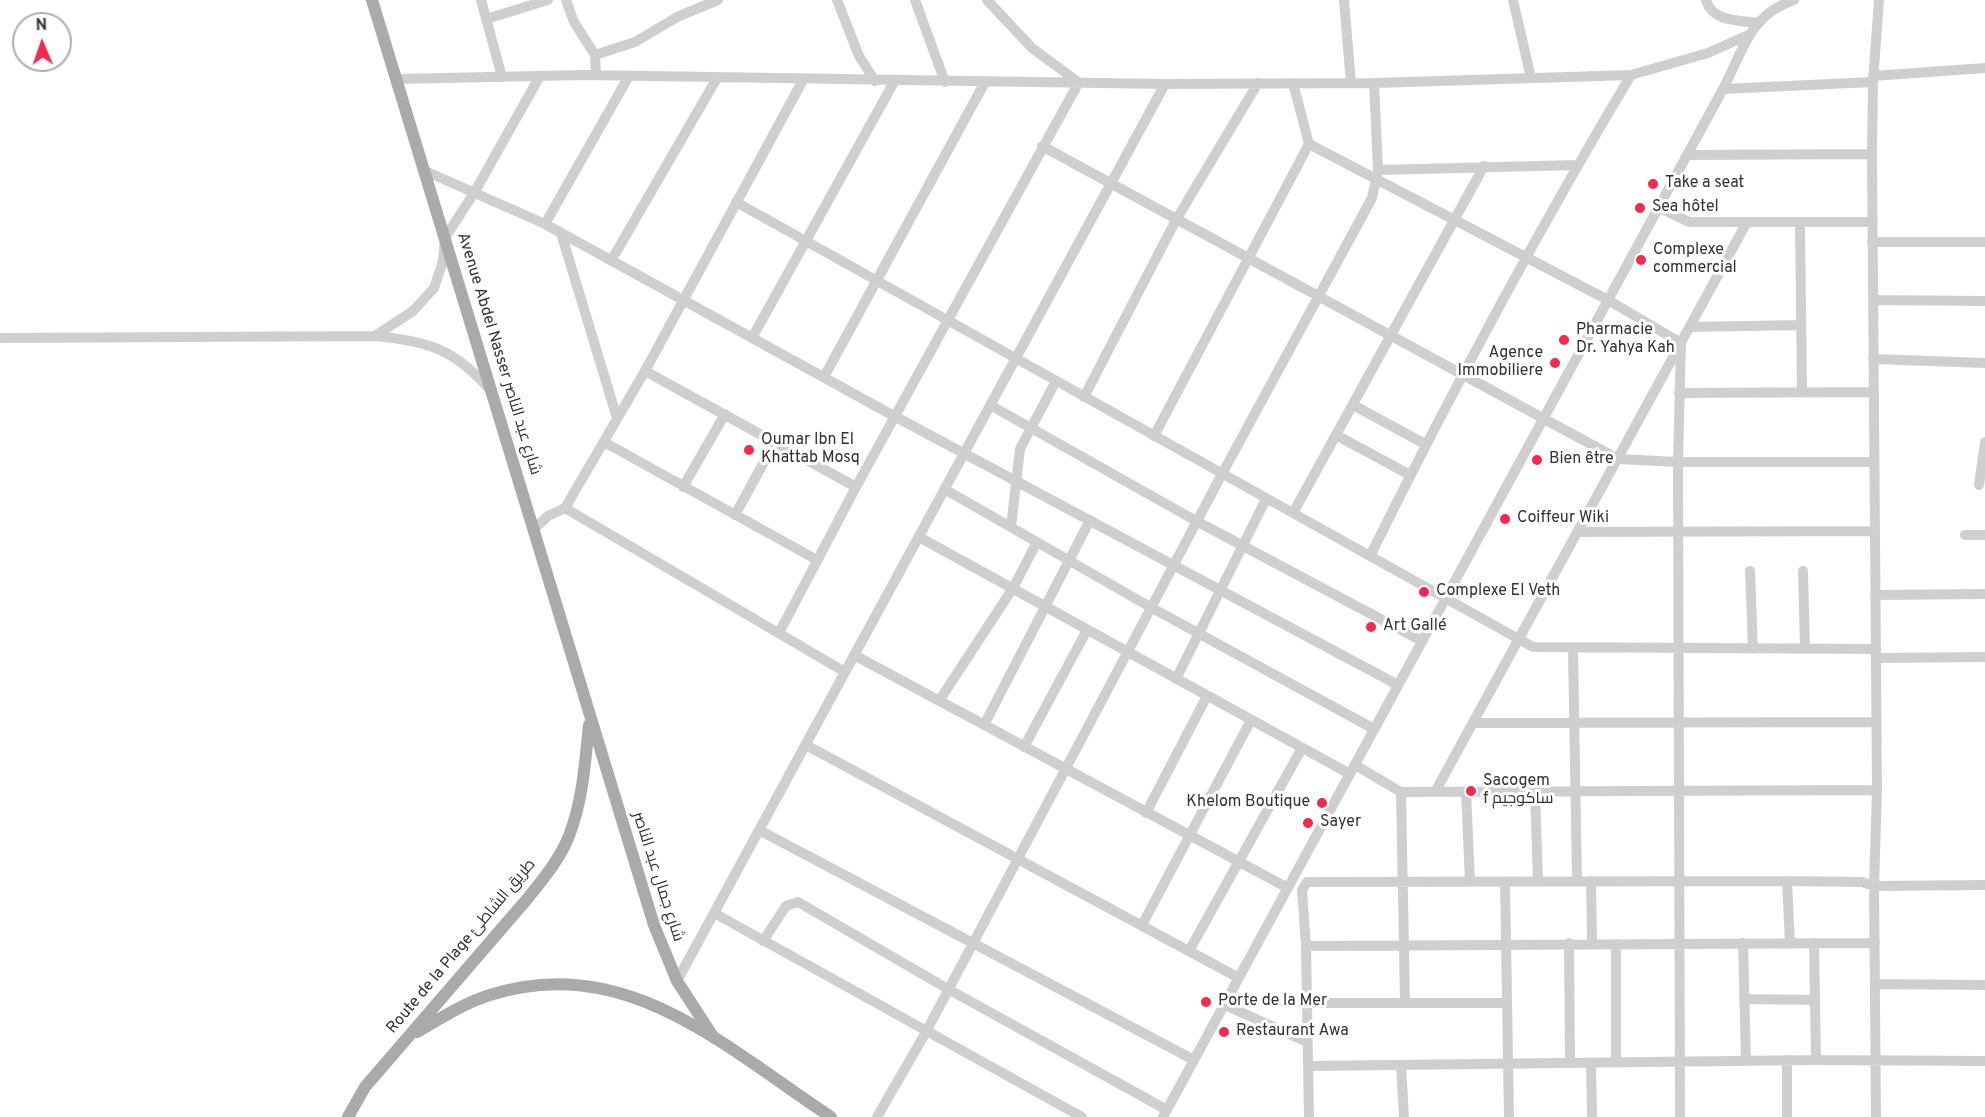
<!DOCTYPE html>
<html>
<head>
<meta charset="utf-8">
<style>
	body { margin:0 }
	#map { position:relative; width:1985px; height:1117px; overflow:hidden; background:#fff; font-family:Overpass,sans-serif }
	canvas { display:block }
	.north { position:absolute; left:12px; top:12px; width:60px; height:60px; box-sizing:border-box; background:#fff; border:2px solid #adadad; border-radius:50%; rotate:358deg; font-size:16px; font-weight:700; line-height:24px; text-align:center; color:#323232 }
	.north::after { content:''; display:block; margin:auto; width:21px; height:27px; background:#f5284d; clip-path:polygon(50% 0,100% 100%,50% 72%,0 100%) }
</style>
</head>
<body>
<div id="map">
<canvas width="1985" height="1117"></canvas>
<div class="north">N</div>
</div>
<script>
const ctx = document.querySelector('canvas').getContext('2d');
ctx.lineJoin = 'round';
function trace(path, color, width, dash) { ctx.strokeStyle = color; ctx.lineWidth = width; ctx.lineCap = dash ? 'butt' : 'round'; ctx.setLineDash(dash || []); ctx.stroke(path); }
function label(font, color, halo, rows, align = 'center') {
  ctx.font = font + ' Overpass,Cairo,sans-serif'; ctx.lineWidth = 6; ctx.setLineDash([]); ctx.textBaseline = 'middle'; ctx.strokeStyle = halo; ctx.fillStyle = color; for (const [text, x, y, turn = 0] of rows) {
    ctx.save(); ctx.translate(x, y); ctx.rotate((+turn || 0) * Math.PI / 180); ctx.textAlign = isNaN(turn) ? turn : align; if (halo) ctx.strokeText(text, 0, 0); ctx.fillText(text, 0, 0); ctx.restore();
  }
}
trace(new Path2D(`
	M481 0 502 77
	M566 0 574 22 595 55
	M837 0 859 56 875 81
	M915 0 945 82
	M987 0 1032 48 1078 82
	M1344 0 1351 83
	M1513 0 1531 78
	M1706 0C1712 22 1738 20 1758 23
	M486 19 548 0
	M596 75 595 55 635 42 679 16 718 0
	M1873 76 1985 68
	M397 79 584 75 1165 84 1374 83 1631 75 1708 53 1748 35
	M1723 89 1873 82
	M1309 144 1608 300 1681 343 1678 462 1680 1117
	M1042 146 1618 459 1678 462H1874
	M1687 155 1872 154
	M423 170 545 224 894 416 1398 685
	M1378 170 1577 165
	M736 202 1533 647 1876 649
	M1658 207 1689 222H1872
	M1800 222 1802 392
	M545 224 629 76
	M561 233 617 418
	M1872 242H1985
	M611 261 717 78
	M1873 300 1985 301
	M1690 327 1801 325
	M375 336 413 311 434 288 443 261 445 238 474 193 540 76
	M0 338 375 336C428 341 455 349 491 391
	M752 338 894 82
	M1873 359 1985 363
	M645 371 856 487
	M824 377 985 82
	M1679 393 1874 392
	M1084 397 1176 220 1258 83
	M990 405 1198 522 1422 641
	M1353 405 1425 444
	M1336 435 1410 475
	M1154 436 1309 144 1293 83
	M604 442 817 560
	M1979 485 1985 442
	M683 487 725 414
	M946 490 1152 608 1374 729
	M565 508 845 672
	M1293 513 1484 166
	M735 515 775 442
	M1011 527 1020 449 1056 381
	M535 528 548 516 565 508 645 371 803 80
	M1577 532 1875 531
	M1965 535H1985
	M919 537 1350 774
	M1370 556C1451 393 1537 232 1631 75
	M1750 571 1753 649
	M1803 571 1805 649
	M1875 595 1985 594
	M779 633 856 487 1079 82
	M1573 649 1577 881
	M854 655 1288 888
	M1876 658 1985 657
	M1176 679 1266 499
	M939 701 1013 588 1037 542
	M1473 723 1876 722
	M984 725 1090 520
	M806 745 1239 978
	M1024 747 1087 630
	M1355 765 1401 792 1877 790
	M1535 791 1538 882
	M1401 792 1405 1003
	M1435 792 1747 222
	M1466 792 1470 882
	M1146 813 1207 696
	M759 830 1194 1060
	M1591 881 1592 944
	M1787 881 1790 943
	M1505 882 1509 1117
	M714 913 1082 1117
	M1142 925 1251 720
	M763 941 786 906 798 902 948 989 1167 1110
	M1569 943 1570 1063
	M1743 943 1746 1061
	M1814 943 1816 1060
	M1616 944V1062
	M1306 946 1875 943
	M1189 951 1302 748
	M677 981 1165 84
	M1875 984 1985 985
	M1744 999 1815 1000
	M1307 1003H1507
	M1225 1005 1307 1042
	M1787 1060V1117
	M1591 1063 1592 1117
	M1401 1065 1404 1117
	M1308 1066 1816 1060 1985 1061
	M877 1117 926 1032 1222 474 1372 198 1378 170 1374 83
	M1163 1117 1723 89C1743 51 1749 15 1794 0
	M1309 1117 1306 946 1302 890 1307 882 1787 881 1862 882 1874 886 1985 885
	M1876 1117 1874 886 1877 790 1872 154 1873 82 1879 0`), '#cfcfcf', 10);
trace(new Path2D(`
	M372 0 654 925 677 981 714 1038
	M417 1032C441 1018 464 1003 490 995 625 951 726 1048 831 1117
	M348 1117 365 1087 528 898C543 879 560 859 569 836 583 800 585 762 589 725`), '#aaa', 12);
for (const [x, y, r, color] of [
	[1653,184,6,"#f5284d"],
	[1640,208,6,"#f5284d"],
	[1641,260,6,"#f5284d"],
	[1564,340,6,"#f5284d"],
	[1555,363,6,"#f5284d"],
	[749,450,6,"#f5284d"],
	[1537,460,6,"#f5284d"],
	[1505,519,6,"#f5284d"],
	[1424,592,6,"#f5284d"],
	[1371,627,6,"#f5284d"],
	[1471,791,6,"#f5284d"],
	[1322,803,6,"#f5284d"],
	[1308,823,6,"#f5284d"],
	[1206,1002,6,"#f5284d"],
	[1224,1032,6,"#f5284d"]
]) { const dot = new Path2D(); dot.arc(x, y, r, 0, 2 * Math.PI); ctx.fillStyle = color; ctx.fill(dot); trace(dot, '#fff', 2); }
label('16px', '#323232', '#fff', [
	["Take a seat",1665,184],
	["Sea hôtel",1652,208],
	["Complexe",1653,251],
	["commercial",1653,269],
	["Pharmacie",1576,331],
	["Dr. Yahya Kah",1576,349],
	["Agence",1543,354,"right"],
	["Immobiliere",1543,372,"right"],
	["Oumar Ibn El",761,441],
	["Khattab Mosq",761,459],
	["Bien être",1549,460],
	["Coiffeur Wiki",1517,519],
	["Complexe El Veth",1436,592],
	["Art Gallé",1383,627],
	["Sacogem",1483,782],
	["f ساكوجيم",1483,800],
	["Khelom Boutique",1310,803,"right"],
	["Sayer",1320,823],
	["Porte de la Mer",1218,1002],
	["Restaurant Awa",1236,1032]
], 'left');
label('16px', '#323232', '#fff', [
	["Avenue Abdel Nasser شارع عبد الناصر",498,354,73],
	["شارع جمال عبد الناصر",657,877,72],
	["Route de la Plage طريق الشاطئ",462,947,-50]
]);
</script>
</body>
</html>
